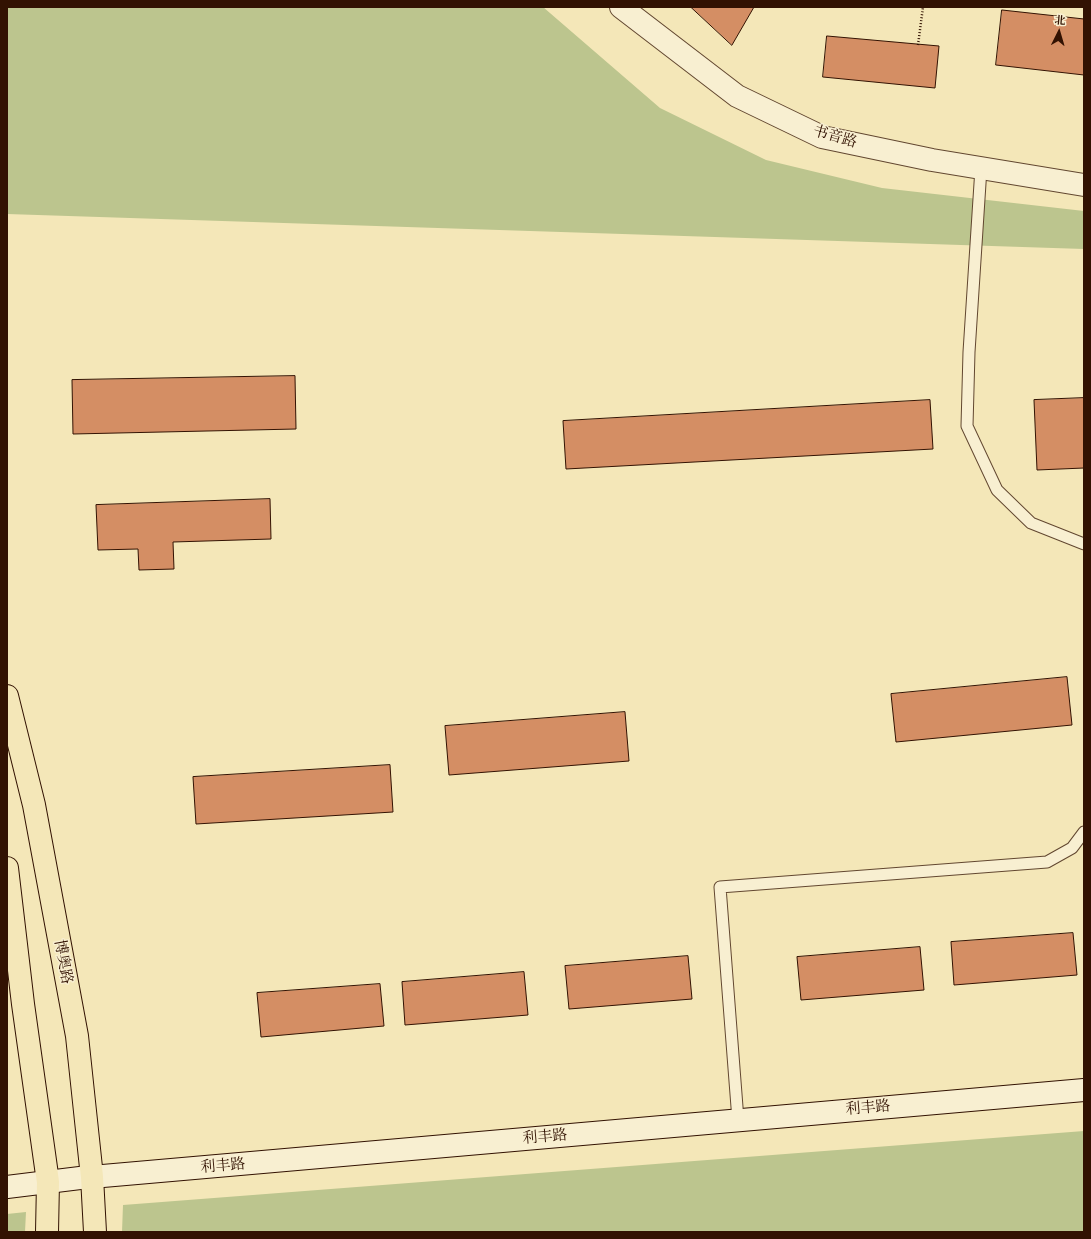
<!DOCTYPE html>
<html>
<head>
<meta charset="utf-8">
<style>
	body { margin:0 }
	#map { position:relative; width:1091px; height:1239px; overflow:hidden; background:#f4e7b8; font-family:"EB Garamond","Noto Serif SC",serif }
	canvas { display:block }
	.frame { position:absolute; inset:0; border:8px solid #321202; pointer-events:none }
	.north { position:absolute; left:1039px; top:12px; width:40px; height:40px; -webkit-text-stroke:3px #f8efd1; paint-order:stroke; rotate:5deg; font-size:11px; font-weight:700; line-height:16px; text-align:center; color:#321202 }
	.north::after { content:''; display:block; margin:auto; width:14px; height:18px; background:#321202; clip-path:polygon(50% 0,100% 100%,50% 72%,0 100%) }
</style>
</head>
<body>
<div id="map">
<canvas width="1091" height="1239"></canvas>
<div class="frame"></div>
<div class="north">北</div>
</div>
<script>
const ctx = document.querySelector('canvas').getContext('2d');
ctx.lineJoin = 'round';
function paint(path, color) { ctx.fillStyle = color; ctx.fill(path, 'evenodd'); }
function trace(path, color, width, dash) { ctx.strokeStyle = color; ctx.lineWidth = width; ctx.lineCap = dash ? 'butt' : 'round'; ctx.setLineDash(dash || []); ctx.stroke(path); }
function label(font, color, halo, rows, align = 'center') {
  ctx.font = font + ' "EB Garamond","Noto Serif SC",serif'; ctx.lineWidth = 3; ctx.setLineDash([]); ctx.textBaseline = 'middle'; ctx.strokeStyle = halo; ctx.fillStyle = color; for (const [text, x, y, turn = 0] of rows) {
    ctx.save(); ctx.translate(x, y); ctx.rotate((+turn || 0) * Math.PI / 180); ctx.textAlign = isNaN(turn) ? turn : align; if (halo) ctx.strokeText(text, 0, 0); ctx.fillText(text, 0, 0); ctx.restore();
  }
}
paint(new Path2D(`
	M7 7H543L660 108 766 160 882 188 1084 211V249L7 214Z
	M1084 1131V1232H122L123 1205Z
	M26 1212 25 1232H7V1214Z`), '#bcc58e');
const building = new Path2D(`
	M691 7H754L732 45Z
	M1002 10 1084 19V75L996 65Z
	M827 36 939 46 935 88 823 77Z
	M295 376 296 429 73 434 72 380Z
	M1084 398V468L1037 470 1034 400Z
	M930 400 933 449 566 469 563 421Z
	M270 499 271 539 173 542 174 569 139 570 138 549 98 550 96 505Z
	M1067 677 1072 725 896 742 891 694Z
	M625 712 629 761 449 775 445 726Z
	M390 765 393 812 196 824 193 777Z
	M1073 933 1077 975 954 985 951 942Z
	M920 947 924 990 801 1000 797 957Z
	M688 956 692 999 569 1009 565 966Z
	M524 972 528 1015 405 1025 402 982Z
	M380 984 384 1026 261 1037 257 993Z`);
paint(building, '#d48e64');
trace(building, '#321202', 1);
const lane = new Path2D(`
	M981 168 969 352 967 426 997 490 1031 523 1084 544
	M738 1120 720 887 1047 862 1072 848 1084 832`);
const street = new Path2D(`
	M621 7 737 96 822 137 932 160 1084 185`);
const secondary = new Path2D(`
	M7 1187 80 1178 1084 1090`);
const primary = new Path2D(`
	M7 696 34 805 77 1036 92 1177 95 1232
	M7 868 23 1004 48 1182 47 1232`);
trace(lane, '#624730', 13);
trace(street, '#624730', 24);
trace(secondary, '#321202', 24);
trace(primary, '#321202', 24);
trace(new Path2D(`
	M918 45 923 7`), '#321202', 2.5, [1, 2]);
trace(lane, '#f8efd1', 11);
trace(street, '#f8efd1', 22);
trace(secondary, '#f8efd1', 22);
trace(primary, '#f4e7b8', 22);
label('15px', '#321202', '#f8efd1', [
	["书音路",835,137,16],
	["博奥路",63,962,80],
	["利丰路",868,1108,-5],
	["利丰路",545,1137,-5],
	["利丰路",223,1166,-5]
]);
</script>
</body>
</html>
